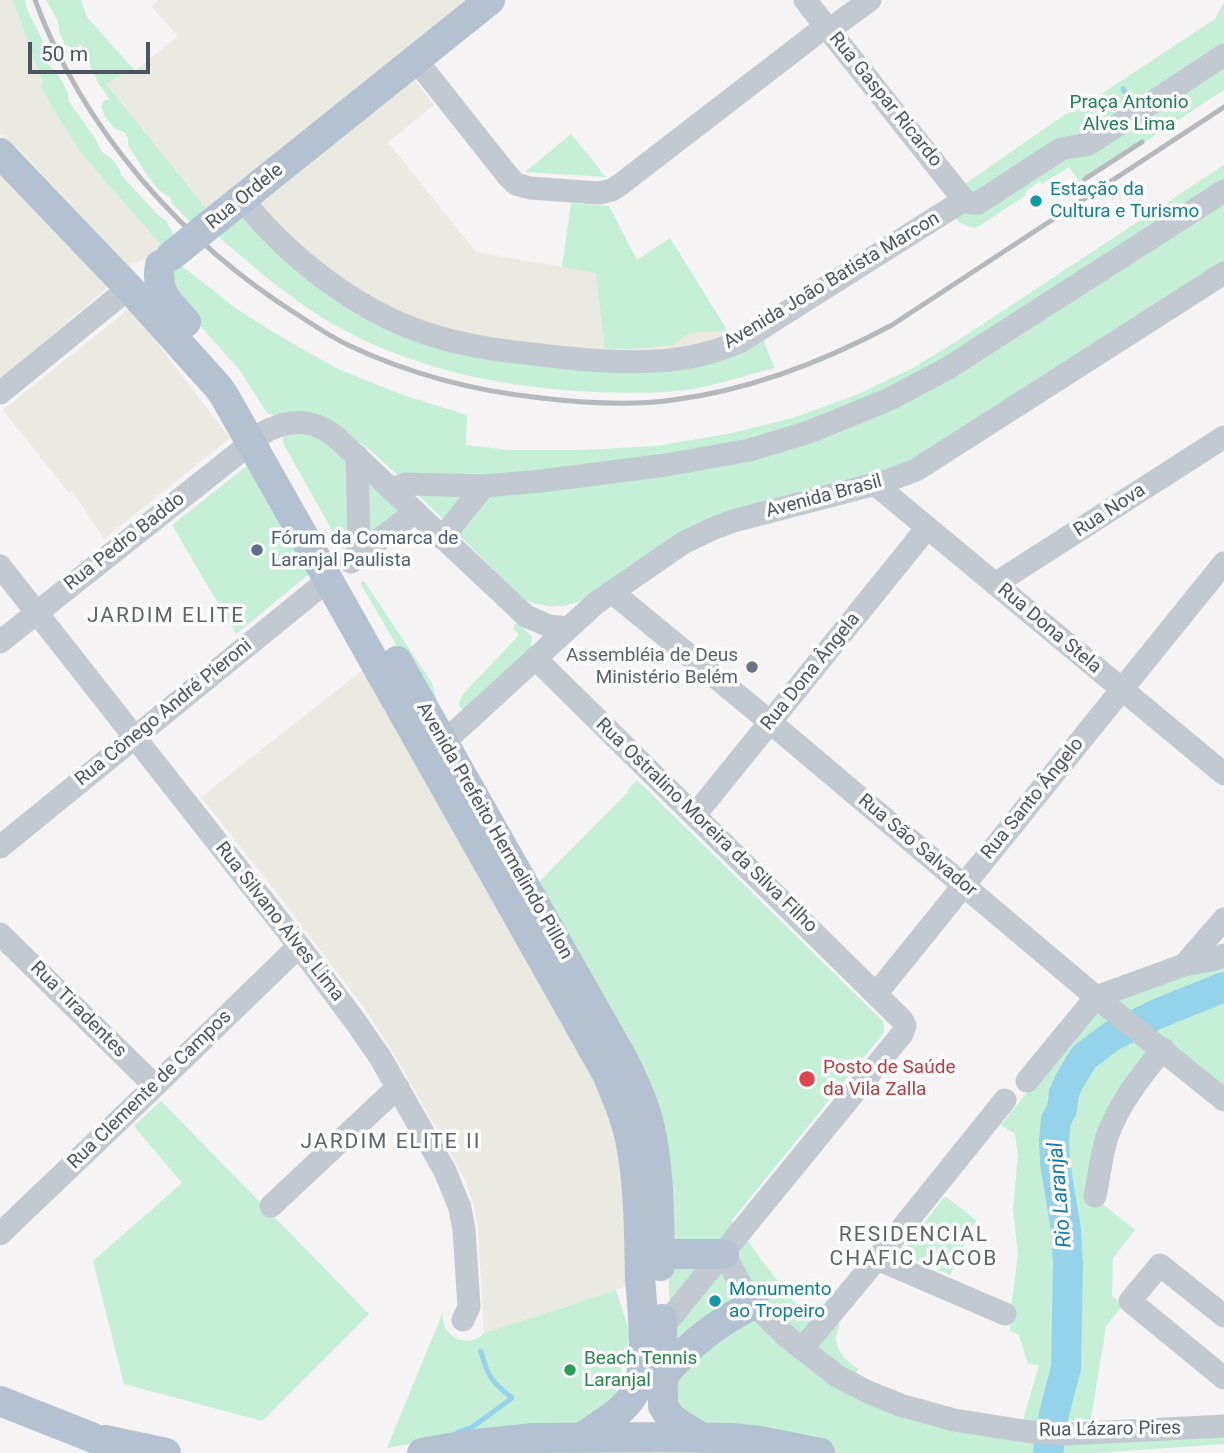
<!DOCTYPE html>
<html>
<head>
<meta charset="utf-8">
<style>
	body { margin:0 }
	#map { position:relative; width:1224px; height:1453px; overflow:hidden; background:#f5f3f3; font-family:Roboto,sans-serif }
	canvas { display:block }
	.scale { position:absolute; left:28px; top:42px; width:122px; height:32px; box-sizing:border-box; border:4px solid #4b5560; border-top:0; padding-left:9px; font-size:21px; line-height:24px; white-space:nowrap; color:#4b5560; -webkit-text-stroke:5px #fff; paint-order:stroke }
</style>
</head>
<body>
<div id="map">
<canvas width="1224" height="1453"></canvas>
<div class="scale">50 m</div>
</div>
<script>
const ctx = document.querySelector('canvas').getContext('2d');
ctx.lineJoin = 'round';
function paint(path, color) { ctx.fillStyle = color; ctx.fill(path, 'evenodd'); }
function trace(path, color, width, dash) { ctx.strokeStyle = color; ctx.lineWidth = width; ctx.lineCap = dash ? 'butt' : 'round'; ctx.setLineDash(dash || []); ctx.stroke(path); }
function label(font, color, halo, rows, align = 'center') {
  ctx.font = font + ' Roboto,sans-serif'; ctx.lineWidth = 7; ctx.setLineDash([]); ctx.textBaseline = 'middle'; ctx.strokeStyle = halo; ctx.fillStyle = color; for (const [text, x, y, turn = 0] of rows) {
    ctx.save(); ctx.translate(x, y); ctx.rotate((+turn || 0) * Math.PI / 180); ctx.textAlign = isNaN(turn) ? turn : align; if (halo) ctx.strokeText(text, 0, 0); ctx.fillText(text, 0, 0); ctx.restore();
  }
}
paint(new Path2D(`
	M0 0H13L43 83 41 86 56 114 82 154 162 246 152 256 128 266 34 165 16 147 14 148 0 134Z
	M158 0H469L414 79 434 105 388 142 476 252 615 276 670 238 740 351 476 355 219 235 106 84 129 70 135 71 178 36 151 6Z
	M0 171 107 284 106 289 0 379Z
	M130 308 230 438 104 539 72 491 69 493 3 410Z
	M364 669 585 1064 612 1119 619 1154 629 1285 484 1333 478 1226 473 1202 464 1177 392 1051 365 1009 277 893 201 797Z`), '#eae9e2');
paint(new Path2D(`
	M13 0H25L27 10 43 41V53L47 63 59 76 68 93 69 102 95 138 102 152 111 158 119 168 121 175 157 214 166 221 175 236 162 246 82 154 56 114 41 86 43 83Z
	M46 0H81L87 17 135 71 129 70 106 84 207 210 191 223 172 203 170 197 160 191 147 175 128 145V138L124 132 114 128 105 117 101 106 105 100H110L99 84 80 44 76 49 65 45 60 34 58 21Z
	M1224 2V90L1081 184 1069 167 1042 184 1040 181 1025 192 1026 195 978 227 973 228 958 222 945 198 1064 115 1077 110 1215 19Z
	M571 134 606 177 525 172Z
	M1224 165V265L912 463 731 513 589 597C566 609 547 609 524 599L404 481 368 448 358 442 267 413 239 369 171 294 168 286 177 262 238 310 285 339 338 369 403 395 467 415 466 445 510 450H583L656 446 727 434 793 418 856 395 911 369 957 341Z
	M571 203 609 206 637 260 670 238 727 330C703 336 693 325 674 345L629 349H605L596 273 562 267Z
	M241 217 334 294 562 366 764 338 765 345 775 368C747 375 720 384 692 389 661 394 628 393 596 392 507 388 419 371 340 328 295 303 255 269 217 235Z
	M316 433 345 460 348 467 353 543 346 550 342 548 283 443V436L285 434Z
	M247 466 309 574 236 634 172 525Z
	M365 480 399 511 367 537Z
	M362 581H364L432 683 442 719 440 721 361 584Z
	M516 623 520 624 532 637 531 648 463 710 459 706V703L463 694 519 635 513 629Z
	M637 780 882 1020C885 1025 885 1030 882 1035L732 1220 791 1299 809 1315 815 1311 840 1325C829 1345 843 1358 858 1369L848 1390 1022 1424 1039 1365 1028 1364 1019 1335 1010 1331 1011 1309 1018 1254 1013 1210 1018 1155 1015 1134 1001 1125 1092 1011 1118 1002 1121 997 1224 964V1091L1145 1048 1146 1053 1088 1192 1135 1230 1113 1258 1112 1296 1123 1305 1106 1326 1091 1419 1070 1421 1067 1423 1224 1434V1444L1094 1453H459L457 1435 387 1448 443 1312C443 1316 442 1320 444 1324 449 1341 472 1347 484 1333L616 1290 630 1333 616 1391 623 1395 589 1417 580 1419 602 1431 675 1432 664 1165 538 883 628 792 627 790Z
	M161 1101 369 1314 262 1421 124 1384 93 1261 182 1183 134 1126Z
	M945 1196 976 1220 950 1275 911 1258C906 1255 904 1251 907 1245Z`), '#c5efd7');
trace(new Path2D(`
	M1123 89 1129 98
	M458 1432 471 1428 512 1398C492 1382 487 1376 481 1351`), '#94d3ea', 5);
trace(new Path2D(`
	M1048 1453 1054 1414 1066 1368 1068 1264 1066 1230 1055 1163 1054 1140 1056 1120 1062 1109 1064 1093 1070 1080 1084 1057 1112 1036 1157 1014 1224 987`), '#94d3ea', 30);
trace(new Path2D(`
	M805 0 964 200
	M829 30 870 0
	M416 60 508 176 516 184 530 188 599 193 612 190 621 184 826 26
	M242 199C289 258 358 312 431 335 475 349 522 353 568 358 626 364 687 366 741 341L964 200
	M964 200 971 203H978L1061 149 1089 144 1224 55
	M0 393 129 288
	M875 484 1224 774
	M391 489 406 484 484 486 541 481 666 465 750 450 809 432 890 399 948 368 1224 191
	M442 538 484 486
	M356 558 359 540 357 456
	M351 562 415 512
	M0 566 299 946 355 1021 380 1057 445 1171 460 1208 464 1230 469 1307 463 1320
	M995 584 1224 437
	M612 592 770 722 1096 997 1224 1100
	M0 642 266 431C293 418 315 419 338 439L526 616 549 626 568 628
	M535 658 902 1020 905 1026 902 1034 662 1328
	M443 743 596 603 683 543 712 529 733 521 887 481 916 470 1224 273
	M695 815 927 528
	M0 847 328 580
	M0 934 155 1086
	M1184 965 1224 919
	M876 994 1224 563
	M1027 1081 1096 997 1184 965 1213 960 1224 955
	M1095 1196C1099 1177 1101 1156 1107 1137 1119 1103 1141 1076 1163 1049
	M271 1206 398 1087
	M0 1234 155 1086 299 946
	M724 1254 744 1290 754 1304 787 1337 837 1376 868 1392 900 1405 954 1420 1031 1432 1069 1434 1224 1426
	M877 1259 1005 1314
	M1224 1316 1160 1265 1130 1301 1224 1378
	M802 1349 877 1259 1005 1100`), '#c2c9d1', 23);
trace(new Path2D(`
	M0 153 129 288 219 388 225 397 607 1074C616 1095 625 1116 630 1139 639 1181 639 1234 640 1277 642 1307 649 1361 637 1388 626 1412 602 1423 582 1437
	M218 218 490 0
	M160 265C155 293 169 303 186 322
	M397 661 625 1063C634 1082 644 1103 649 1124 660 1170 659 1219 660 1266
	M641 1250 672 1254H724
	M662 1319 663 1406 671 1418 678 1423 727 1453
	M663 1376C690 1343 717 1323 754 1304
	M0 1401 91 1437 125 1453
	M105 1440 166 1453
	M422 1453 467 1445 533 1438 662 1437 732 1438 760 1441 820 1453`), '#b4c1d0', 30);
trace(new Path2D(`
	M35 0C83 130 182 242 298 315 315 326 331 337 348 345 409 374 475 391 541 398 584 403 630 406 673 400 750 390 825 361 892 325L1224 107
	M1085 179 1142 142`), '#b5b8bd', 5);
trace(new Path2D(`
	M171 256 218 218`), '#b4c1d0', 30);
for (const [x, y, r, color] of [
	[1036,201,7,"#0f9aa8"],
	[257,550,7,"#5c6f8a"],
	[752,667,7,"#6b7280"],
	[807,1079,9,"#e0444e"],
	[715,1301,7,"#0f9aa8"],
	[570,1370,7,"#2e9e5b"]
]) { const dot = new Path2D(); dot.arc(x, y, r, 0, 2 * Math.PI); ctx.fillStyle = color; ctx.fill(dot); trace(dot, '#fff', 2.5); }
label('19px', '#4b5560', '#fff', [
	["Rua Gaspar Ricardo",885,100,51],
	["Rua Ordele",245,197,-39],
	["Avenida João Batista Marcon",832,281,-31],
	["Avenida Brasil",824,497,-15],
	["Rua Nova",1110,511,-33],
	["Rua Pedro Baddo",125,542,-38],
	["Rua Dona Stela",1049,629,40],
	["Rua Dona Ângela",811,672,-51],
	["Rua Cônego André Pieroni",164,713,-39],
	["Rua Santo Ângelo",1033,799,-51],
	["Rua Ostralino Moreira da Silva Filho",706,826,44],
	["Avenida Prefeito Hermelindo Pillon",494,831,60],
	["Rua São Salvador",917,846,40],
	["Rua Silvano Alves Lima",279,922,52],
	["Rua Tiradentes",78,1010,45],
	["Rua Clemente de Campos",150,1090,-44],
	["Rua Lázaro Pires",1110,1430,-1]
]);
label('19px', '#1c8154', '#fff', [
	["Praça Antonio",1129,103],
	["Alves Lima",1129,125]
]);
label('19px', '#0d838f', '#fff', [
	["Estação da",1050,190],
	["Cultura e Turismo",1050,212],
	["Monumento",729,1290],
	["ao Tropeiro",729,1312]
], 'left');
label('19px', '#4e5e75', '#fff', [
	["Fórum da Comarca de",271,539],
	["Laranjal Paulista",271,561]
], 'left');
label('19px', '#5b616d', '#fff', [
	["Assembléia de Deus",738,656],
	["Ministério Belém",738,678]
], 'right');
label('19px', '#be3a42', '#fff', [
	["Posto de Saúde",823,1068],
	["da Vila Zalla",823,1090]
], 'left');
label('19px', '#27864d', '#fff', [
	["Beach Tennis",584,1359],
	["Laranjal",584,1381]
], 'left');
ctx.letterSpacing = '2px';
label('21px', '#5f6368', '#fff', [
	["JARDIM ELITE",166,617],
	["JARDIM ELITE II",391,1143],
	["RESIDENCIAL",914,1236],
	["CHAFIC JACOB",914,1260]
]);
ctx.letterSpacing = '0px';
label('italic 21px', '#127da4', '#fff', [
	["Rio Laranjal",1061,1195,-95]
]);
</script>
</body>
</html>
